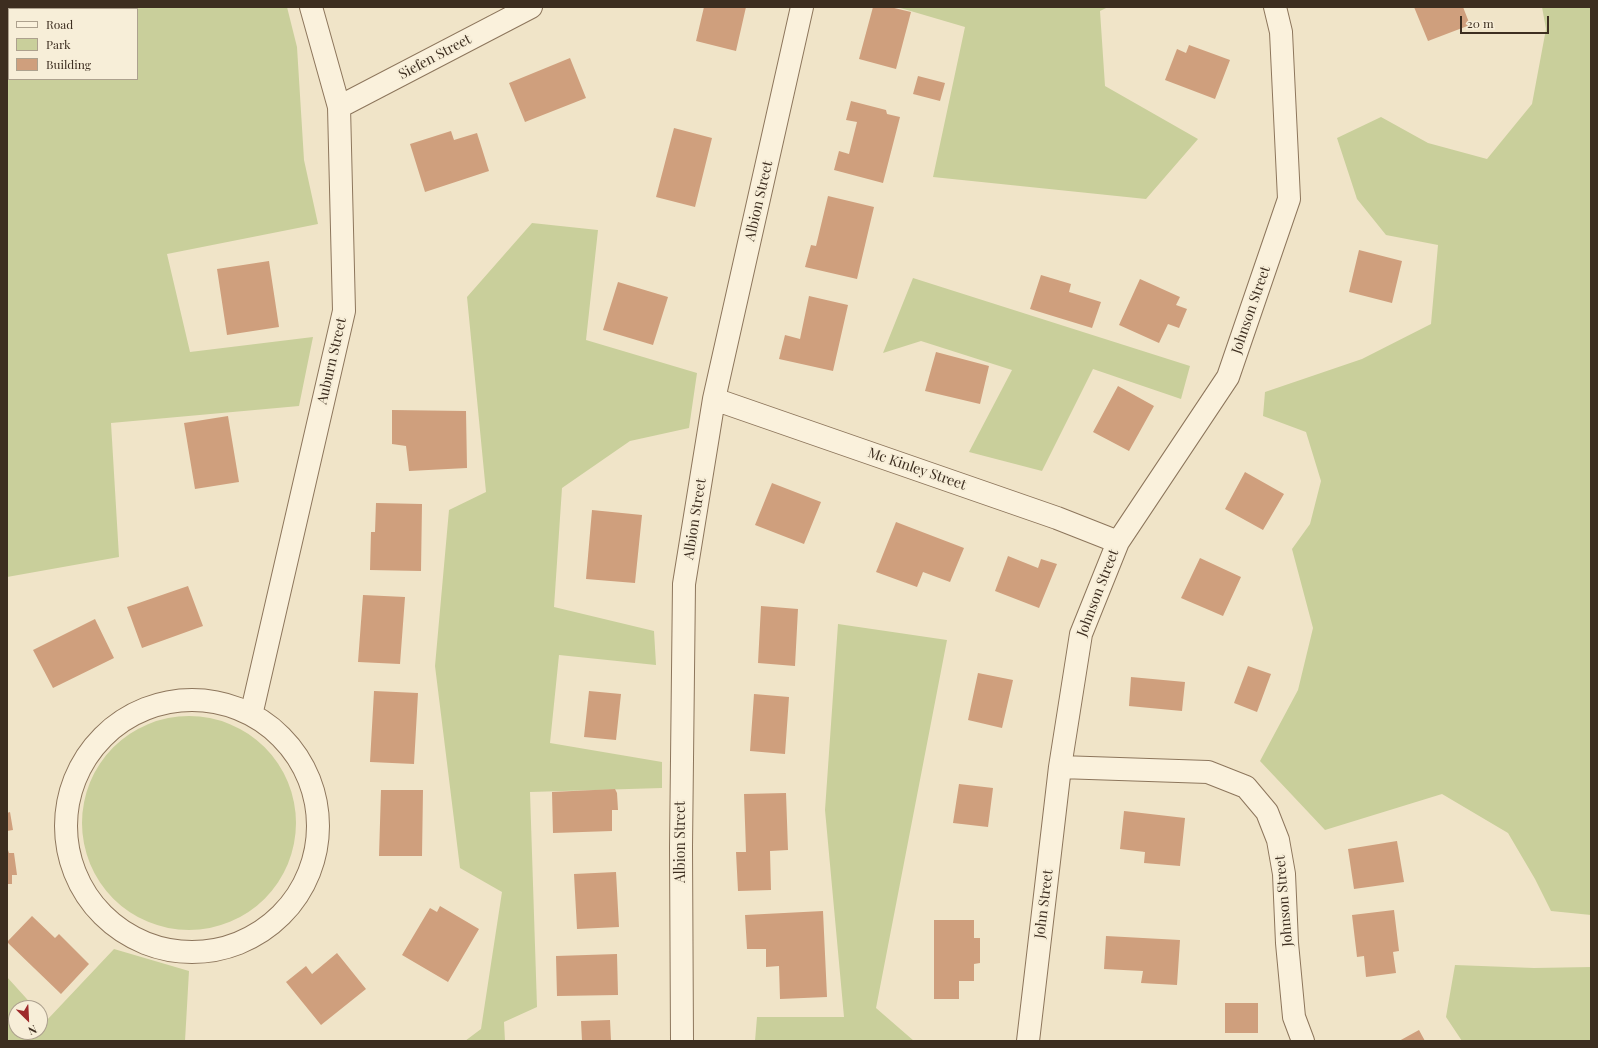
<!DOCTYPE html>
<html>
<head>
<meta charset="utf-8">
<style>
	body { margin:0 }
	#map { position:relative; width:1598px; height:1048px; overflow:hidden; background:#f0e4c8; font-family:"Playfair Display",serif }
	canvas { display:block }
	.frame { position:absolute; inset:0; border:8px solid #3d2e20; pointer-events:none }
	.legend { position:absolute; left:8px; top:8px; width:130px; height:72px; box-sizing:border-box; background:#f7eed8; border:1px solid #ada18e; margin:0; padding:5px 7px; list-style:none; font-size:12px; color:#3d2e20 }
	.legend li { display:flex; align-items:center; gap:8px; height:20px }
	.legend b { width:20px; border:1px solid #ada18e }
	.north { position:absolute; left:8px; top:1000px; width:40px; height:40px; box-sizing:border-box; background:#f7eed8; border:1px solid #ada18e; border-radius:50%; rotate:156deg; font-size:11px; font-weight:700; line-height:16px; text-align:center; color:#3d2e20 }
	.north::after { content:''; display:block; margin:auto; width:14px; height:18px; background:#9e2a2b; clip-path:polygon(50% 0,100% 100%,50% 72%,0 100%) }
	.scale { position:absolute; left:1460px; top:16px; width:89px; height:18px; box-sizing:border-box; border:2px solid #3d2e20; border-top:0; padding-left:5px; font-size:12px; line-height:14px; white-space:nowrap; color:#3d2e20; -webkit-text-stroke:3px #f7eed8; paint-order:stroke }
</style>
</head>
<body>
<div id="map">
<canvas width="1598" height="1048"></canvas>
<div class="frame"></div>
<ul class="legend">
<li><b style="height:5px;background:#faf1dc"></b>Road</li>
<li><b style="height:11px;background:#c9cf9b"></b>Park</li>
<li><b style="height:11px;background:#cf9f7d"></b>Building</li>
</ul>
<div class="north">N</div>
<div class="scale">20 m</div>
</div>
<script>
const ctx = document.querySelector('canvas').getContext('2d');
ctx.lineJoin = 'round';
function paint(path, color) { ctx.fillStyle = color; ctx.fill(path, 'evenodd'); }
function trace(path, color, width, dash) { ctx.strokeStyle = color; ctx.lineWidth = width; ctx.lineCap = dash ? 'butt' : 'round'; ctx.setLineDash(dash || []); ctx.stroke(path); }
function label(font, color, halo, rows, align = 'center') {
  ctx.font = font + ' "Playfair Display",serif'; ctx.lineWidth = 4; ctx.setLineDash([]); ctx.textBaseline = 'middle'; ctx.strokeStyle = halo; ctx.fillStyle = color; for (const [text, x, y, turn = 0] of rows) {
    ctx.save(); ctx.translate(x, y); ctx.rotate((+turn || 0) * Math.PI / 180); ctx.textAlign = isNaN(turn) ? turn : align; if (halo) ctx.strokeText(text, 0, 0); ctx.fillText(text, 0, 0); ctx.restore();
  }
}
paint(new Path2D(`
	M7 7H287L297 47 304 160 318 224 167 254 190 352 313 337 299 406 111 423 119 557 7 577ZM9 9H137V79H9Z
	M897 7H1108L1100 11 1105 86 1198 139 1146 199 933 177 965 27Z
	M1542 7H1591V915L1551 911 1535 879 1508 833 1442 794 1325 830 1260 761 1298 690 1313 628 1292 549 1310 524 1321 481 1306 432 1263 416 1265 392 1362 359 1431 324 1438 245 1386 235 1357 199 1337 138 1381 117 1428 143 1487 159 1532 104 1546 29Z
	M532 223 598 230 586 340 697 373 689 428 630 441 562 488 554 607 654 631 656 665 559 655 550 743 662 762V788L530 792 537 1007 504 1022 505 1041H465L481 1029 502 892 460 868 435 666 449 510 486 492 467 297Z
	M913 278 1190 366 1181 399 1093 369 1042 471 969 452 1012 370 921 341 883 353Z
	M838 624 947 640 876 1008 914 1041H755L757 1017H844L825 810Z
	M82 823a107 107 0 1 1 214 0a107 107 0 1 1-214 0Z
	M114 949 189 971 185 1041H7V977L35 1008H16V1032H40V1013L47 1020Z
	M1455 965 1534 968 1591 967V1041H1462L1446 1017Z`), '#c9cf9b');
paint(new Path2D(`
	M704 7H746L736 51 696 41Z
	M873 7H890L911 12 896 69 859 59Z
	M1414 7H1463L1470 25 1428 41Z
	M1189 45 1230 60 1215 99 1165 80 1177 49 1186 53Z
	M570 58 586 98 525 122 509 83Z
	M918 76 945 83 940 101 913 94Z
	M851 101 886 110 887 114 900 117 883 183 834 170 839 151 849 154 857 122 846 120Z
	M674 128 712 138 695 207 656 197Z
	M451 131 454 140 477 133 489 171 425 192 410 144Z
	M828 196 874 207 857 279 805 267 811 245 816 246Z
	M1359 250 1402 261 1392 303 1349 292Z
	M269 261 279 327 227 335 217 269Z
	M1041 275 1071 284 1069 292 1101 302 1092 328 1030 309Z
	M1140 279 1180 297 1176 305 1187 309 1179 328 1168 324 1159 343 1119 325Z
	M618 282 668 297 653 345 603 330Z
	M809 296 848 305 833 371 779 359 785 335 800 339Z
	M936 352 989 366 980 404 925 391Z
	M1118 386 1154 406 1129 451 1093 432Z
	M392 410 466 411 467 468 409 471 406 446 392 444Z
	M228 416 239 482 195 489 184 423Z
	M1245 472 1284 494 1263 530 1225 509Z
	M772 483 821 502 804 544 755 525Z
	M376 503 422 504 421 571 370 570 371 532H375Z
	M592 510 642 515 635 583 586 579Z
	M896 522 964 548 950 582 923 572 917 587 876 572Z
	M1008 556 1038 568 1041 559 1057 564 1039 608 995 591Z
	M1200 558 1241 577 1223 616 1181 598Z
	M188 586 203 626 142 648 127 607Z
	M363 595 405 597 400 664 358 662Z
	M761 606 798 609 795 666 758 663Z
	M95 619 114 658 53 688 33 650Z
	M1248 666 1271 674 1257 712 1234 703Z
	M978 673 1013 680 1002 728 968 720Z
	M1131 677 1185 682 1182 711 1129 706Z
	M374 691 418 693 414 764 370 762Z
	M589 691 621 694 616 740 584 737Z
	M754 694 789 697 785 754 750 751Z
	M959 784 993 788 988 827 953 823Z
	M615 789 617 793 618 810H612V831L553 833 552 792Z
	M381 790H423L422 856H379Z
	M786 793 788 850 770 851 771 890 738 891 736 852H746L744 794Z
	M1124 811 1185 818 1180 866 1144 863 1145 852 1120 849Z
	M10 812 13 830 7 831V813Z
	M1397 841 1404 882 1354 889 1348 849Z
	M7 847 9 853H14L17 875H12V884H7Z
	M616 872 619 927 577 929 574 874Z
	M440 906 479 929 448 982 402 955 430 908 437 912Z
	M1394 910 1399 951 1393 952 1396 973 1366 977 1364 956 1357 957 1352 915Z
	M823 911 827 997 780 999 779 966 766 967V949H747L745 915Z
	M32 916 55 938 59 934 89 964 61 994 7 942Z
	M934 920H974V938H980V963L974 964V981H959V999H934Z
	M1106 936 1180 940 1177 985 1141 983 1143 971 1104 969Z
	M337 953 366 989 321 1025 286 982 306 966 312 974Z
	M617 954 618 995 557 996 556 956Z
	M1225 1003H1258V1033H1225Z
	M610 1020 611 1041H582L581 1021Z
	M1419 1030 1425 1041H1399Z`), '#cf9f7d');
const minor = new Path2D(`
	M339 107 531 7
	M714 399 1057 518 1118 542
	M66 826a126 126 0 1 1 252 0a126 126 0 1 1-252 0Z
	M252 711 344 311 339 107 311 7
	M1060 767 1208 772 1246 787 1267 812 1278 840 1284 874 1287 943 1294 1017 1303 1041
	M682 1041 681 847 684 584 714 399 802 7
	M1028 1041 1060 767 1081 634 1118 542 1228 377 1289 199 1281 32 1275 7`);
trace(minor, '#8d765c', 24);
trace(minor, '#faf1dc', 22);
label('14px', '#3d2e20', '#f7eed8', [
	["Siefen Street",435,57,-28],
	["Albion Street",759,201,-77],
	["Johnson Street",1251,310,-71],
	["Auburn Street",332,361,-77],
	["Mc Kinley Street",917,469,19],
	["Albion Street",695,519,-81],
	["Johnson Street",1098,593,-69],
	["Albion Street",681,842,-90],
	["Johnson Street",1284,901,-95],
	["John Street",1044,904,-83]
]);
</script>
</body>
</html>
